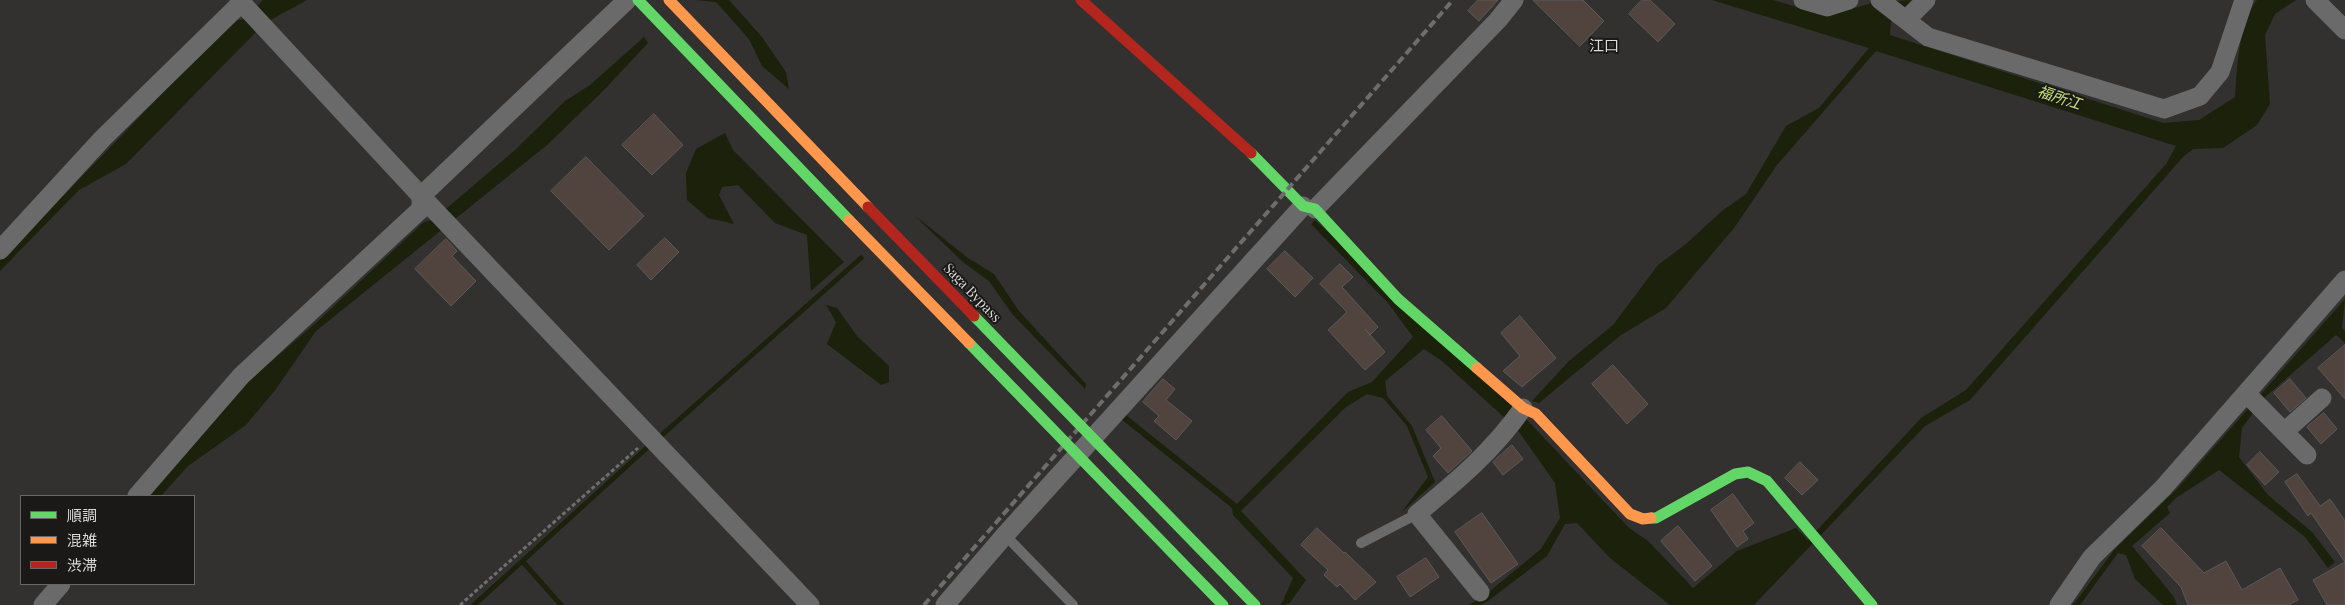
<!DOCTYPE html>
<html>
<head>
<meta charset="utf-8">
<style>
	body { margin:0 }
	#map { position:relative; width:2345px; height:605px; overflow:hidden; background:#323130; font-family:"Playfair Display","Noto Sans JP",serif }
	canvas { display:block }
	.legend { position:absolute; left:20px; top:495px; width:175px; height:90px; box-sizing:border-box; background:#1a1918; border:1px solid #686766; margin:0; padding:6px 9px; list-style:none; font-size:15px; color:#dcdbda }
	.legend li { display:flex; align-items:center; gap:10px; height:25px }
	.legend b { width:25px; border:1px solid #686766 }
</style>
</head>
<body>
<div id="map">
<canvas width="2345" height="605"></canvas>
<ul class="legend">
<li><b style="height:6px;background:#63d668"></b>順調</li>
<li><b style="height:6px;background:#ff974d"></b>混雑</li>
<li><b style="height:6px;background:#b3261e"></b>渋滞</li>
</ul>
</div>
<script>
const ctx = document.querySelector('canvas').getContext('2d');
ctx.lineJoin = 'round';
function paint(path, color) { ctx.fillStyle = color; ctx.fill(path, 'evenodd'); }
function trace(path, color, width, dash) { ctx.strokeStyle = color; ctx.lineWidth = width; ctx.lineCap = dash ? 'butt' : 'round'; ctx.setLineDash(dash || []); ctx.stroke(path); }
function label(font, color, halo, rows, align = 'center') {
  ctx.font = font + ' "Playfair Display","Noto Sans JP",serif'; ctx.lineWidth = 4; ctx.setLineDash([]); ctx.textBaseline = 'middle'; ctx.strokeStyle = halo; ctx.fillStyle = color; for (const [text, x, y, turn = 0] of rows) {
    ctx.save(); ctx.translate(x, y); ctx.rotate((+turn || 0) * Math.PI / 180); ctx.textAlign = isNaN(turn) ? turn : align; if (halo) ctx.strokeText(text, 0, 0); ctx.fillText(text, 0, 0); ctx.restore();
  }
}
paint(new Path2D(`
	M263 0H307L265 23 126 164 79 190 0 271V260C79 181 155 100 233 21L245 19Z
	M695 0H729L762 37 786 72 789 89 762 66 749 39 716 2Z
	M1712 0H1773L1827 16 1872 3 1911 0 1891 21 1890 35 2163 123 2199 120 2235 97C2237 71 2239 19 2257 0H2296L2275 14 2265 35 2270 104 2257 125 2223 148 2193 149 2183 157 1970 400 1925 426 1754 605H1670L1610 558 1577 523 1565 524 1547 556 1488 601 1481 605H1469L1484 596 1541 549 1560 518 1555 483 1517 429 1442 361 1424 349 1385 381 1387 396 1412 426 1435 482 1401 513 1428 477 1407 426 1383 398 1367 394 1346 407 1241 511 1306 580 1289 604 1284 598 1293 578 1233 515 1232 508 1121 419 1126 415 1237 504 1348 392 1372 382 1413 337 1388 303 1311 224 1315 220 1529 422 1629 528 1648 541 1693 588 1737 551 1796 528 1808 540 1921 418 1966 390 2166 164 2176 146 1876 51 1777 165 1734 228 1666 308 1621 335 1539 403 1532 401 1569 361 1613 325 1658 265 1686 244 1722 211 1746 194 1786 126 1819 108 1869 48Z
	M644 37 648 43 604 90 547 145 316 331 276 389 246 425 188 466 161 496H143L251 379 317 322 424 222 433 220 515 150 565 101 590 85Z
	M725 133 733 150 844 262 811 291 807 235 775 223 738 185 722 187 719 195 734 224 708 218 687 200 686 173 696 149Z
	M914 215 968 258 994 274 1019 311 1086 384 1085 389 1013 315 989 281 964 263Z
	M2345 299 2342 328 2345 331V343L2336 335 2264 398 2242 428 2239 457 2268 495 2312 532 2335 562 2328 568 2305 537 2219 470 2176 498 2167 507 2170 513 2132 546 2174 597 2177 605H2163L2135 579 2126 555 2118 553 2080 605H2073L2115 549 2178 488Z
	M826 305 837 308 857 336 889 366V382L881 385 827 344 836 322Z`), '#1b210a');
trace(new Path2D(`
	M663 434 861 258
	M523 562 561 605
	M474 605 649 446
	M1283 605 1286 601`), '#1b210a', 5);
const building = new Path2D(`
	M1478 0H1498L1479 21 1468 11Z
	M1533 0H1583L1604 21 1580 46Z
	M1642 0H1650L1675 24 1658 42 1629 14Z
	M654 114 683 145 652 175 622 145Z
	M586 157 644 216 609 250 551 191Z
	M665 238 679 252 651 280 637 265Z
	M446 239 457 251 452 256 476 281 451 306 415 269Z
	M1285 251 1313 278 1295 297 1267 269Z
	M1340 264 1353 277 1342 287 1378 327 1370 335 1365 329 1385 352 1365 370 1328 330 1347 312 1320 284Z
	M1520 316 1556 358 1522 387 1503 371 1520 356 1501 333Z
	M2345 345V399L2318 368Z
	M1613 365 1648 404 1627 424 1592 384Z
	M1163 379 1175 389 1166 400 1192 421 1176 440 1154 421 1159 416 1143 402Z
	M2290 379 2306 398 2290 412 2274 393Z
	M2324 413 2337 429 2321 444 2307 427Z
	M1442 416 1472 451 1448 473 1433 456 1441 448 1426 430Z
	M1512 445 1523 459 1503 475 1493 462Z
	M2260 452 2279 472 2265 485 2247 465Z
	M1800 462 1818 480 1802 495 1785 478Z
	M2297 474 2320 506 2330 499 2345 521V605H2327L2313 580 2345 562 2311 513 2308 516 2285 482Z
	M1733 494 1754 523 1743 531 1748 539 1737 547 1711 510Z
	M1482 513 1518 564 1491 583 1455 532Z
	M1678 526 1712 566 1695 581 1661 541Z
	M1317 528 1344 553 1345 552 1376 582 1355 600 1340 584 1337 587 1324 575 1328 570 1301 545Z
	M2161 528 2204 573 2226 561 2242 590 2280 568 2298 600 2288 605H2188L2181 587 2142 546Z
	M1426 558 1439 577 1410 597 1397 577Z`);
paint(building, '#51433e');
trace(building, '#5b5a5a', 1);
trace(new Path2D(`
	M460 605 638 448`), '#6f6f6f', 3, [4, 2.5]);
trace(new Path2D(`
	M1005 535 1073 605
	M1361 543 1417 514`), '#6a6a6a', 10);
trace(new Path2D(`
	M239 0 421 196 810 605
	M1803 0 1827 7 1849 0
	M1880 0 1928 37 2164 109 2200 96 2220 72 2244 0
	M2315 0 2345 30
	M1907 19 1926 0
	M1315 209 1498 20 1514 0
	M0 250 103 138 241 3
	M2246 393 2307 455
	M2284 432 2322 398
	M137 496 241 376 421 209V196L627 0
	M1480 592 1417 514C1457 481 1493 451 1523 408
	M43 605 61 584
	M945 605 1005 535 1303 206
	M2059 605 2092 557 2163 488 2345 280`), '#6a6a6a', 19);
trace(new Path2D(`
	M638 0 849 220
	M1251 153 1303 206 1315 209 1398 299 1477 368
	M1651 518H1656L1735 474 1748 472 1767 481 1872 605`), '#63d668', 11);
trace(new Path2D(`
	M669 0 868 207
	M1477 368 1523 408 1536 414 1630 514 1643 519 1651 518`), '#ff974d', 11);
trace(new Path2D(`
	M1081 0 1251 153`), '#b3261e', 11);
trace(new Path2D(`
	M924 605 1453 0`), '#6e6c6c', 4, [8, 4]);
trace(new Path2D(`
	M974 316 1255 605
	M969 343 1223 605`), '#63d668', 11);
trace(new Path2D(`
	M849 220 969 343`), '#ff974d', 11);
trace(new Path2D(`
	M868 207 974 316`), '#b3261e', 11);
label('14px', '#dcdbda', '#1a1918', [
	["Saga Bypass",972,293,46]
]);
label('15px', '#dcdbda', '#1a1918', [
	["江口",1604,46]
]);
label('italic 15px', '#c7e377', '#1a1918', [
	["福所江",2059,98,18]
]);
</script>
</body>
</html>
